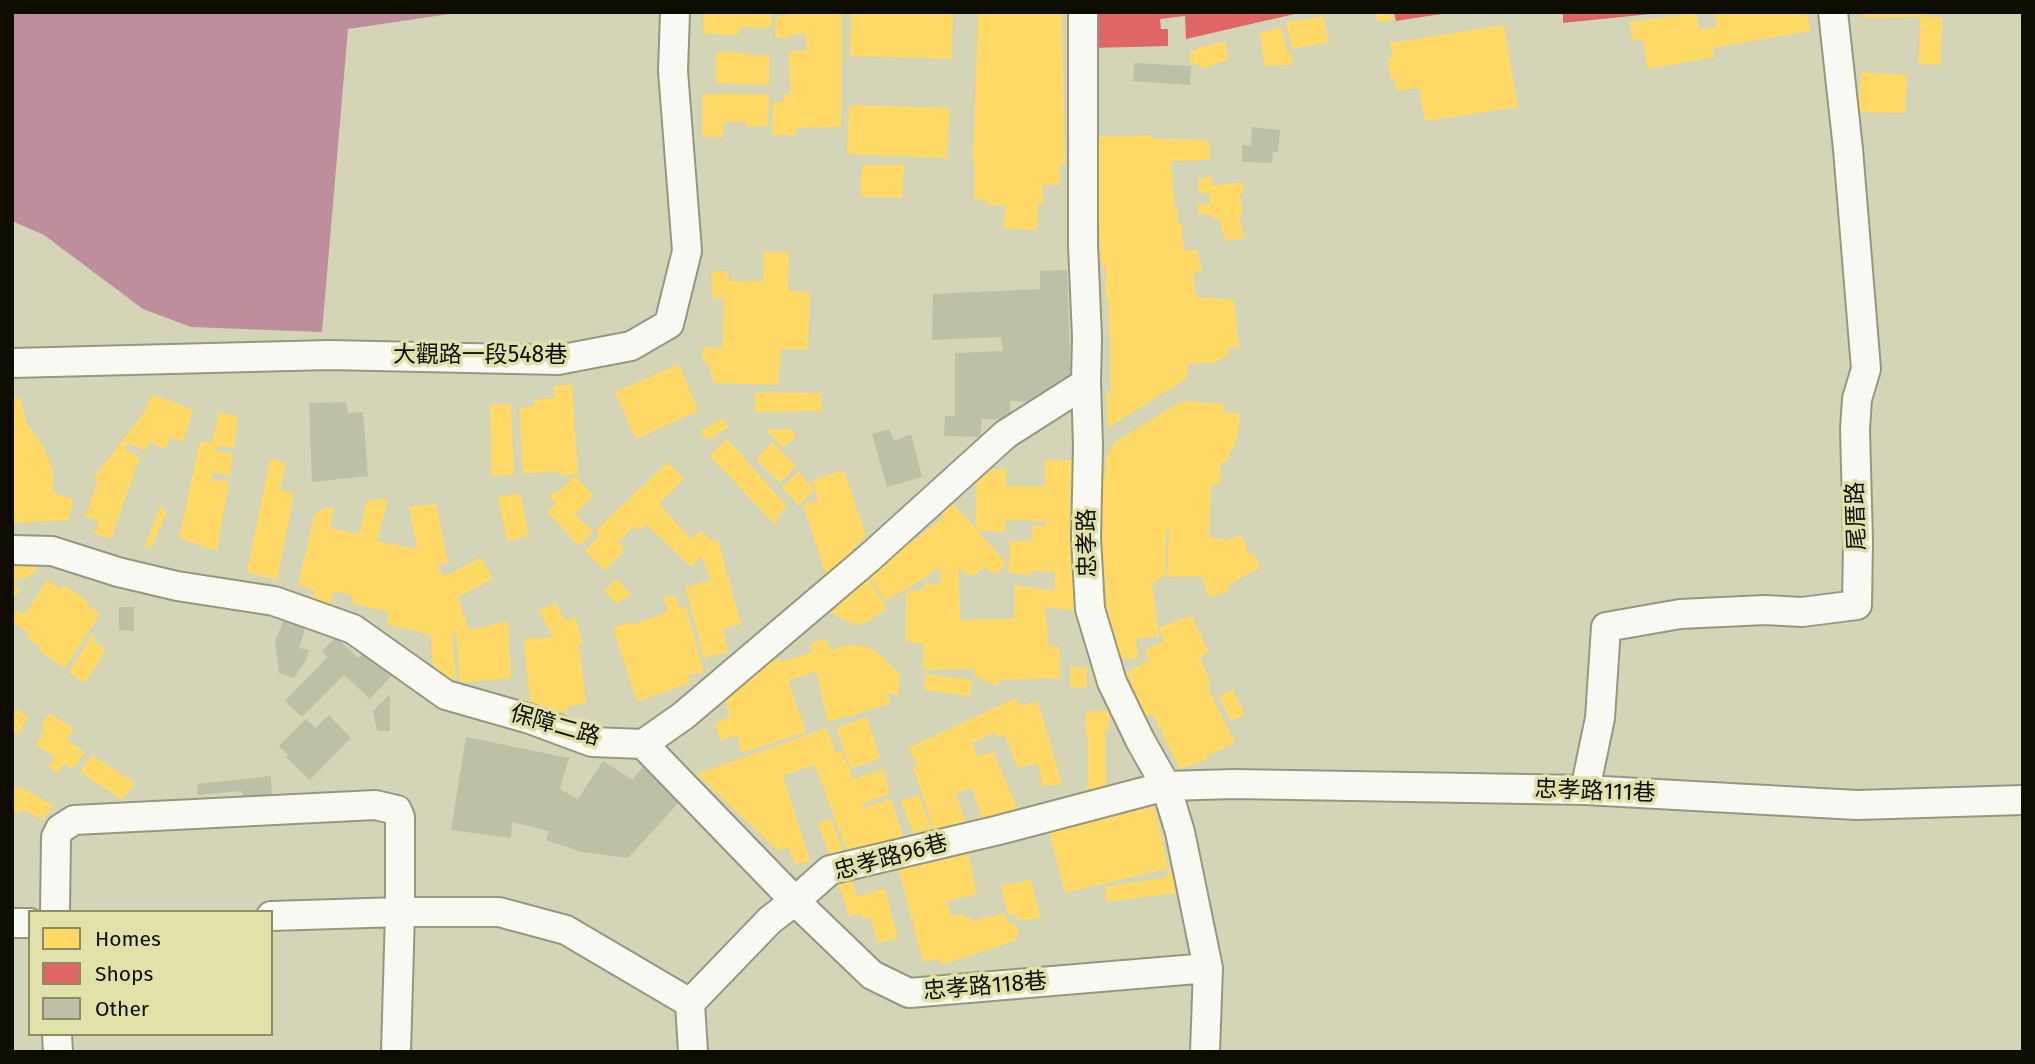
<!DOCTYPE html>
<html>
<head>
<meta charset="utf-8">
<style>
	body { margin:0 }
	#map { position:relative; width:2035px; height:1064px; overflow:hidden; background:#d4d5b6; font-family:"Fira Sans",sans-serif }
	canvas { display:block }
	.frame { position:absolute; inset:0; border:14px solid #0d0d00; pointer-events:none }
	.legend { position:absolute; left:28px; top:910px; width:245px; height:126px; box-sizing:border-box; background:#e1e2a9; border:2px solid #8c8d65; margin:0; padding:9px 12px; list-style:none; font-size:21px; color:#0d0d00 }
	.legend li { display:flex; align-items:center; gap:14px; height:35px }
	.legend b { width:35px; border:2px solid #8c8d65 }
</style>
</head>
<body>
<div id="map">
<canvas width="2035" height="1064"></canvas>
<div class="frame"></div>
<ul class="legend">
<li><b style="height:19px;background:#ffd966"></b>Homes</li>
<li><b style="height:19px;background:#e06666"></b>Shops</li>
<li><b style="height:19px;background:#bebfa7"></b>Other</li>
</ul>
</div>
<script>
const ctx = document.querySelector('canvas').getContext('2d');
ctx.lineJoin = 'round';
function paint(path, color) { ctx.fillStyle = color; ctx.fill(path, 'evenodd'); }
function trace(path, color, width, dash) { ctx.strokeStyle = color; ctx.lineWidth = width; ctx.lineCap = dash ? 'butt' : 'round'; ctx.setLineDash(dash || []); ctx.stroke(path); }
function label(font, color, halo, rows, align = 'center') {
  ctx.font = font + ' "Fira Sans","Noto Sans TC",sans-serif'; ctx.lineWidth = 7; ctx.setLineDash([]); ctx.textBaseline = 'middle'; ctx.strokeStyle = halo; ctx.fillStyle = color; for (const [text, x, y, turn = 0] of rows) {
    ctx.save(); ctx.translate(x, y); ctx.rotate((+turn || 0) * Math.PI / 180); ctx.textAlign = isNaN(turn) ? turn : align; if (halo) ctx.strokeText(text, 0, 0); ctx.fillText(text, 0, 0); ctx.restore();
  }
}
paint(new Path2D(`
	M12 12H463L348 29 322 332 191 327 143 309 44 235 12 221Z`), '#be8e9d');
paint(new Path2D(`
	M703 12H771V28L739 27V35L704 34Z
	M789 12H842L841 127 796 128V135H772L773 102H784V94L790 95 789 51H807L806 34 789 35V38H775L776 16 790 15Z
	M851 12H953L952 59 850 56Z
	M978 12H1062L1065 164H1060L1059 185H1042L1043 204 1038 203 1037 230 1003 228 1006 205H987V200H974L975 165H973Z
	M1375 12H1391L1392 20 1377 22Z
	M1714 12H1807L1811 31 1712 48 1715 57 1648 69 1643 40H1632L1630 22 1696 13 1699 29 1717 27Z
	M1862 12H1928L1927 17H1942L1941 65 1919 64 1920 17 1863 18Z
	M1323 16 1329 42 1292 49 1286 22Z
	M1504 25 1518 107 1425 121 1419 88 1396 91 1394 77 1390 78 1388 58 1393 57 1390 43Z
	M1281 27 1287 52 1291 53 1293 65 1265 66 1260 33Z
	M1225 41 1228 60 1202 69V66L1190 63V51H1198L1197 48Z
	M716 52 747 53V55H769V85L716 83Z
	M1861 72 1907 75 1905 113 1858 112Z
	M703 94H769L768 126 746 127V122H723V137H702Z
	M849 105 950 108 947 158 847 154Z
	M1152 135V139L1209 140 1210 160 1171 161 1175 209 1178 208 1177 223H1182L1184 251 1197 249 1202 273H1193L1196 297 1234 300 1239 347 1228 348 1229 355 1213 363 1187 364V378L1108 428 1106 393H1111L1109 299H1106V267H1102L1093 137Z
	M862 165H904L902 197H861Z
	M1212 177 1213 186 1242 182 1244 193 1239 194 1243 212 1239 216 1245 238 1225 241 1219 219H1212L1211 214H1198V204H1210L1209 193H1199L1198 179Z
	M764 251 789 253 788 291 810 292 808 349H781L778 385 713 383 709 364H706L702 354 704 347 722 348 724 298 713 299 711 272 728 271 729 281H763Z
	M679 364 698 411 636 439 615 392Z
	M572 384 578 474 560 476V471L523 474 519 408 535 406 533 400 555 398 554 386Z
	M755 392 821 393 822 411 755 412Z
	M152 394 193 410 183 442 171 437 165 449 150 442 145 451 128 443 125 450 140 457 111 539 94 534 99 521 85 516 98 481 93 479 145 411Z
	M12 398H21L25 421 43 446 53 470V492L74 500 68 520 14 523Z
	M1182 401 1224 404 1223 412 1240 414 1238 436 1226 463H1221L1220 484 1211 485 1209 538 1223 539 1224 541 1242 535 1250 556 1255 554 1260 568 1228 585 1230 590 1209 598 1201 576 1167 577 1169 530 1166 531 1165 575 1152 584 1159 636 1136 639 1138 658 1115 660 1109 642 1100 588 1106 587 1103 571H1099L1101 554V513L1098 512V494L1103 492 1102 477 1105 476 1106 457 1115 442Z
	M490 404H511L514 475 491 476Z
	M219 412 238 417 234 448 217 446 216 452 233 454 230 476 213 472 211 479 229 482 217 551 179 538 200 441 212 443Z
	M722 419 729 427 706 440 700 431Z
	M765 429H791L796 436 783 448Z
	M727 439 787 506 776 518 779 521 775 525 710 456Z
	M772 442 796 466 780 483 756 459Z
	M270 459 286 462 280 490 294 494 277 580 247 572Z
	M1045 460H1073L1074 611 1045 607 1049 647 1059 646 1060 678 999 680V686L975 677V669L923 670V643L906 642V591L924 590 925 583 940 584 941 570 935 569 923 579 885 601 868 573 909 539 911 543 944 517 941 513 952 502 1006 563 997 573 990 572 984 567 976 575 966 574 959 567 960 620 1014 619 1015 585 1055 591V572L1031 571 1030 575 1008 573 1010 541H1031L1032 525 1045 526 1046 521 1006 520 1005 532 979 531 976 528V480L984 475 989 474 988 470 1007 469 1006 486H1045Z
	M668 462 684 479 659 504 691 539 701 530 712 542 718 540 741 624 723 629 728 652 704 658 685 587 711 580 701 556 691 567 646 524 639 531 634 526 618 542 625 549 605 571 585 551 600 535 596 530Z
	M844 470 866 536 851 550 854 554 826 575 803 505 818 501 813 480Z
	M798 472 814 489 799 506 782 488Z
	M575 476 594 495 575 514 593 532 579 546 547 512 556 503 549 497 555 491 557 493Z
	M520 493 529 536 507 541 498 497Z
	M388 499 377 541 417 549 409 507 436 504 448 563 437 565 444 577 481 557 493 579 458 597 469 630 508 621 511 678 460 683 456 632 452 633 456 680 433 674 431 635 386 624 389 612 350 603 353 596 334 591 329 606 312 601 315 590 298 586 314 516 322 509 334 507 330 528 359 534 367 500Z
	M160 507 167 511 152 548 145 546Z
	M12 552 38 564 35 572 25 579 21 577 14 583 21 591 16 596 12 594Z
	M865 574 887 609 859 626 834 615 828 605Z
	M616 579 631 594 617 604 604 591Z
	M47 580 60 589 63 585 88 601 86 604 100 614 65 668 39 651 41 647 27 638 30 634 12 622V618L18 610 25 614Z
	M675 595 680 608 686 607 704 672 688 675 690 683 637 702 613 628 630 622 631 625 667 612 664 597Z
	M556 603 565 621 575 617 583 643 579 644 586 703 567 707 568 712H531L524 639 553 637 539 611Z
	M1191 615 1209 652 1200 657 1211 684 1207 686 1235 743 1207 756 1208 759 1180 769 1152 713 1143 718 1125 687 1131 681 1126 673 1149 660 1145 650 1164 641 1159 628Z
	M92 635 97 639 95 642 106 650 85 683 69 672Z
	M826 639 831 650 846 645 869 647 877 652 900 674 898 696 887 692 890 704 828 722 816 671 788 681 806 732 742 753 737 735 721 741 715 724 730 716 724 695 765 663 781 659 782 662 812 652 810 643Z
	M1070 667H1087V688L1070 687Z
	M925 674 972 680 970 696 924 690Z
	M1233 689 1245 715 1231 721 1219 696Z
	M1016 698 1020 706 1038 701 1062 785 1042 786 1038 763 1018 768 1005 735 997 737 995 732 972 743 978 757 993 751 1019 813 984 823 972 788 956 793 966 824 935 832 913 767 918 765 908 748Z
	M17 709 28 717 18 735 12 731V717Z
	M1086 711H1109V730H1105L1106 790 1088 795V734H1085Z
	M49 713 74 728 67 740 85 752 73 769 64 764 57 773 48 767 55 757 36 745 45 728 41 726Z
	M867 717 880 758 851 769 836 728Z
	M827 728 836 753 842 751 853 779 883 769 890 794 862 804 865 808 891 799 903 836 848 854 815 765 783 775 810 861 795 865 788 847 778 851 697 774Z
	M92 755 135 783 122 800 80 772Z
	M12 785 20 789 21 787 53 805 43 820 23 809 19 814 12 809Z
	M919 795 932 830 914 835 901 801Z
	M1154 807 1169 868 1065 893 1049 830 1120 812 1121 814Z
	M832 819 843 852 830 857 818 823Z
	M968 853 977 894 947 901 951 916 963 914 964 918 971 916 972 921 1004 913 1010 925 1015 923 1019 935 1015 936 1017 940 941 965 940 959 923 962 898 867 935 857 936 862Z
	M1167 870H1174L1176 893 1107 902 1105 887 1167 877Z
	M852 880 857 897 885 888 898 938 878 943 870 917 863 919 861 913 849 917 839 884Z
	M1031 880 1041 918 1019 920 1016 914 1008 915 1001 886Z`), '#ffd966');
paint(new Path2D(`
	M1092 12H1298L1299 13 1186 39 1185 16 1160 19 1161 29H1168V46L1093 48Z
	M1394 12H1441V14L1396 21Z
	M1563 12H1650V14L1563 23Z`), '#e06666');
paint(new Path2D(`
	M1134 63 1191 66 1190 85 1133 81Z
	M1252 127 1280 130 1278 152H1273L1272 163 1242 162V145L1251 146Z
	M1067 270 1071 384 1037 402 1010 401 1011 420 981 419V437L944 436 945 416H955V353L1003 351 1001 337 932 340 933 294 1040 289V271Z
	M346 402 348 413 363 412 368 476 312 482 309 403Z
	M889 429 894 441 911 434 922 477 887 487 872 434Z
	M119 607H134V631L119 630Z
	M285 617 307 622 299 648 309 650 307 658 294 678 279 673 275 641Z
	M336 637 358 658 369 649 393 674 370 699 344 675 302 717 285 701 328 657 322 651Z
	M390 694V731H377L373 711Z
	M329 715 351 738 310 780 286 757 288 755 279 746 306 719 315 728Z
	M466 737 569 758 560 789 578 799 603 761 633 780 647 760 683 798 628 858 582 852 546 840 549 831 512 822 511 838 451 830Z
	M271 776 272 799 243 801 242 791 198 795 197 784Z`), '#bebfa7');
const minor = new Path2D(`
	M1083 12V245L1087 337 1086 383 1088 446 1086 538 1090 609 1112 682 1140 740 1166 786 1180 832 1208 968 1205 1052
	M12 363 330 355 558 360 631 346 669 324 687 251 673 71 675 12
	M12 550 52 551 118 572 177 586 274 601 353 629 446 695 530 719 592 742 643 744 683 716 869 558 1006 434 1086 383
	M643 744 795 901 830 870 999 830 1166 786 1234 784 1585 790 1857 805 2023 800
	M1585 790 1600 718 1606 627 1680 614 1765 610 1802 612 1857 605 1858 542 1855 429 1857 399 1866 369 1848 149 1833 12
	M55 912 56 837 60 829 74 820 375 805 397 810 400 817V912L396 1052
	M271 916 400 912H499L566 930 690 1003
	M12 923H30
	M57 1034 58 1052
	M693 1052 690 1003 770 920 795 901 872 975 909 993 1208 968`);
trace(minor, '#96977e', 32);
trace(minor, '#f9f9f4', 28);
label('23px', '#0d0d00', '#e1e2a9', [
	["大觀路一段548巷",480,356],
	["尾厝路",1857,516,-92],
	["忠孝路",1088,543,-91],
	["保障二路",555,726,16],
	["忠孝路111巷",1595,792,2],
	["忠孝路96巷",891,858,-15],
	["忠孝路118巷",985,987,-5]
]);
</script>
</body>
</html>
